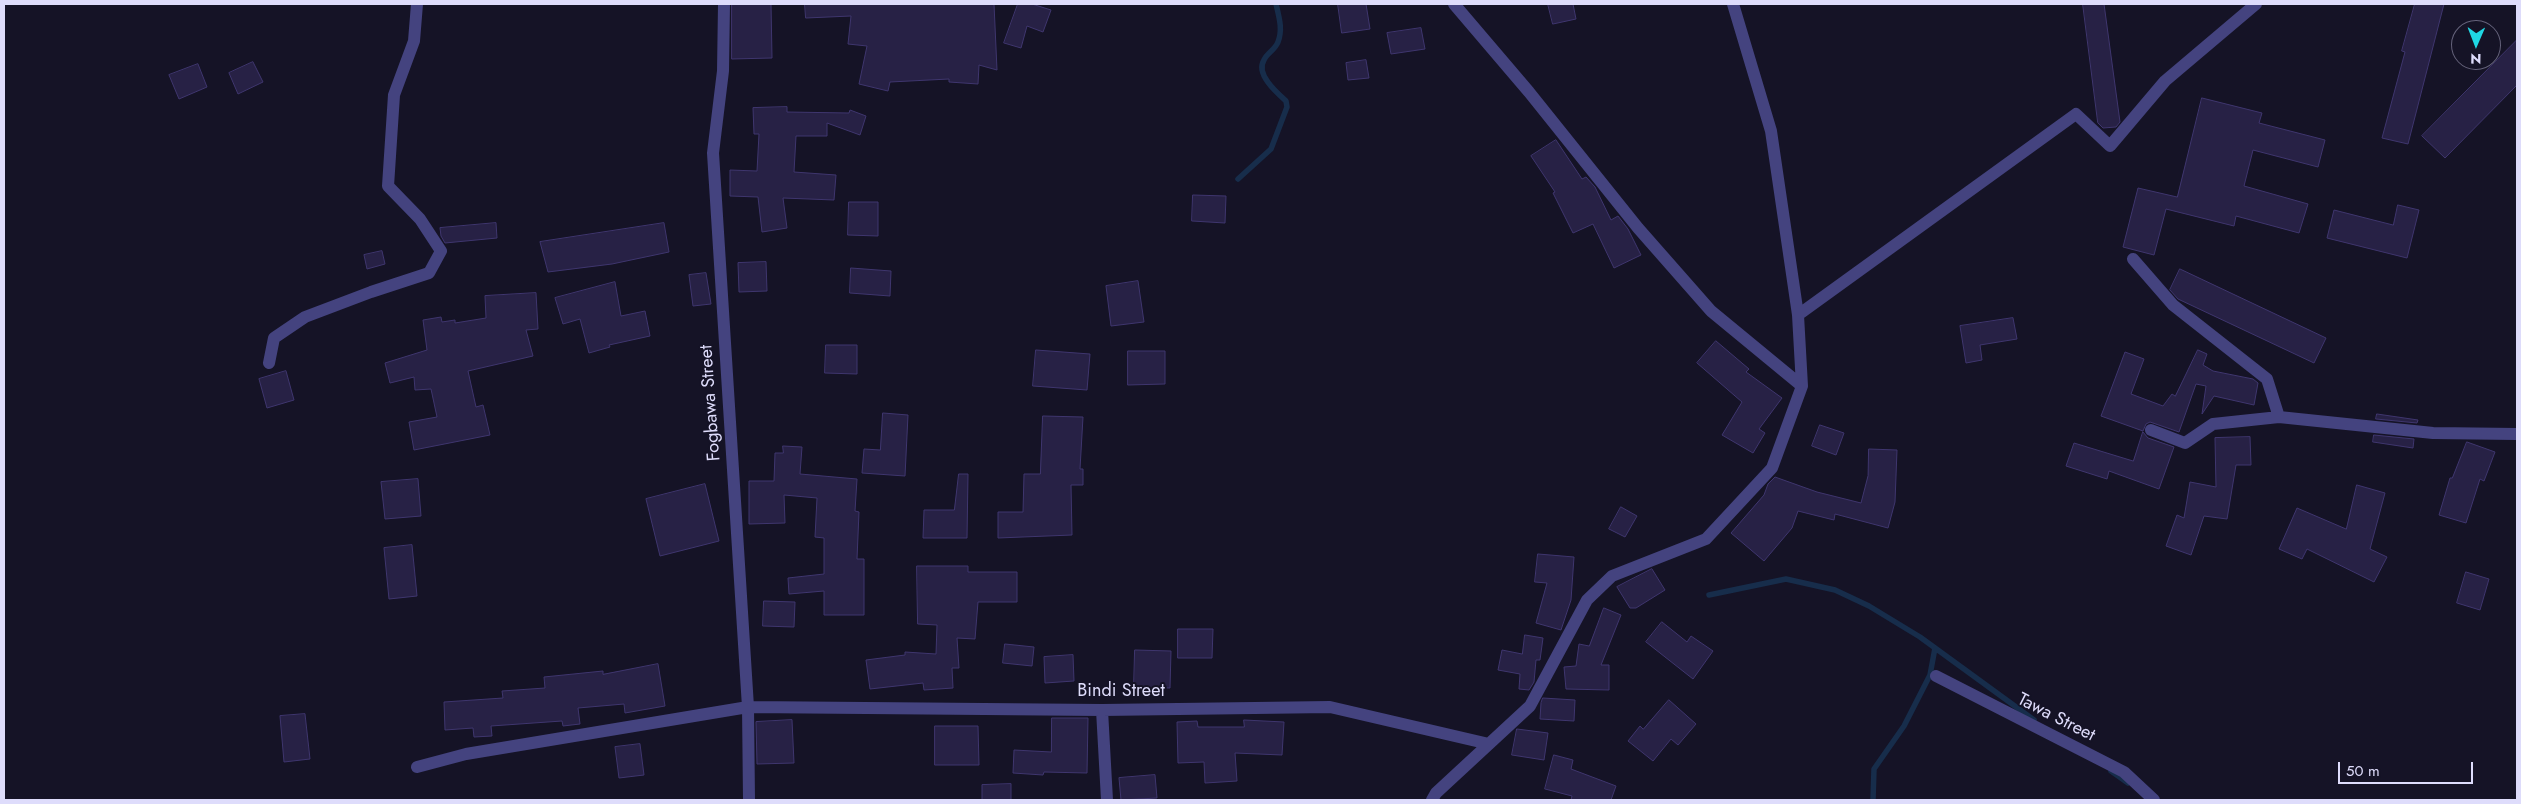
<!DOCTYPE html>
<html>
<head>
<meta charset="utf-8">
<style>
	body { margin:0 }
	#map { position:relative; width:2521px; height:804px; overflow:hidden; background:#151326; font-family:Jost,sans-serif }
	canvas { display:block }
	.frame { position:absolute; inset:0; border:5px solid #dedcfb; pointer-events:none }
	.north { position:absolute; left:2451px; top:20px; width:50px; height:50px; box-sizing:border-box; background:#151326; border:1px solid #65637b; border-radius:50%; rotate:181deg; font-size:14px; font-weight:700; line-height:20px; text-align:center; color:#dedcfb }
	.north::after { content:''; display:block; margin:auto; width:18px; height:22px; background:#1fd7e4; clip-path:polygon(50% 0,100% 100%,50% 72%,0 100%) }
	.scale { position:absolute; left:2338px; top:762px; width:135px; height:22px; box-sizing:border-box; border:2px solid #dedcfb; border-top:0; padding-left:6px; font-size:15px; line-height:18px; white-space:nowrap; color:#dedcfb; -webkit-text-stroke:4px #151326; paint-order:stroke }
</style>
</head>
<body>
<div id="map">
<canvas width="2521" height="804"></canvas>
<div class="frame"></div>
<div class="north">N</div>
<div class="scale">50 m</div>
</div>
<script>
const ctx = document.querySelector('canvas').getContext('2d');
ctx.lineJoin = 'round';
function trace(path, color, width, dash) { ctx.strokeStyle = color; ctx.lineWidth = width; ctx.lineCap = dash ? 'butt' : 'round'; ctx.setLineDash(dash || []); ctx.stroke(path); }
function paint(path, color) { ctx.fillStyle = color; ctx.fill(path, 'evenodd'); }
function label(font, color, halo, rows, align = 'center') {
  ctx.font = font + ' Jost,sans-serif'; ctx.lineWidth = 4; ctx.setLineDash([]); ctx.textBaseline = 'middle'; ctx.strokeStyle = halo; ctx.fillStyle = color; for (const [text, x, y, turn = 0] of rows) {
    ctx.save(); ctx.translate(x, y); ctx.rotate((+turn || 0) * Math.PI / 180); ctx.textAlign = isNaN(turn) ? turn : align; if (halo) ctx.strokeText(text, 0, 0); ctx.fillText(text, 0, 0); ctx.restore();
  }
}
trace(new Path2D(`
	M1238 179 1271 149 1287 107 1286 101C1277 93 1255 74 1264 60 1267 53 1275 50 1278 42 1283 29 1279 17 1276 4
	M1709 595 1786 579 1835 590 1869 606 1920 637 2034 720
	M2111 771 2128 783
	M1873 800 1874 769 1904 726 1930 675 1935 648`), '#172d4b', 5.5);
const building = new Path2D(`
	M732 4H771L772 58 732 59Z
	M805 4H994L997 70 979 65 978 84 949 82V79L890 82 888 91 859 84 867 46 848 44 851 16 806 18Z
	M1018 4H1032L1051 10 1043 32 1027 26 1021 48 1004 43Z
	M1338 4H1366L1370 29 1342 33Z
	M1548 4H1573L1576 19 1553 24Z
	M2083 4H2104L2120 122 2116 127 2103 128 2098 123Z
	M2415 4H2444L2408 144 2382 138 2405 52 2402 51Z
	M1421 28 1425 49 1391 54 1387 33Z
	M2517 40V85L2445 158 2422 136Z
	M1366 60 1369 78 1348 80 1346 63Z
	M253 62 263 82 238 94 229 73Z
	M198 64 207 87 179 99 169 75Z
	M2202 98 2262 113 2259 123 2325 140 2318 167 2253 150 2244 186 2308 204 2299 233 2236 216 2234 226 2166 209 2154 255 2123 247 2138 188 2177 197Z
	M787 107V112L849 113 850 110 866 116 860 135 827 123V136H796L794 172 836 175 834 200 783 198 787 228 762 232 758 197 730 196V170L757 171 759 134H754L753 108Z
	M1556 140 1582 179 1586 177 1595 187 1611 220 1618 216 1628 229 1641 255 1614 268 1593 224 1573 233 1553 193 1555 192 1531 156Z
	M1193 195 1226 196 1225 223 1192 221Z
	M849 202H878V236L848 235Z
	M2398 205 2419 210 2407 258 2327 238 2334 210 2393 225Z
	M496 223 497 238 445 243 441 236 440 228Z
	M664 223 669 252 612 264 548 272 540 242Z
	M382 251 385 264 367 269 364 255Z
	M766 262 767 291 739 292 738 263Z
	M851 268 891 271 890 296 850 293Z
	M2180 269 2326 338 2314 363 2178 299 2170 290Z
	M706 273 711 304 693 306 689 275Z
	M1138 281 1144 322 1111 326 1106 286Z
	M615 282 621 316 645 311 650 336 609 345 610 347 589 353 580 319 563 324 555 298Z
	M536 293 538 329 526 330 533 356 468 371 476 407 483 405 490 435 414 450 409 422 437 417 431 389 415 390 414 377 390 383 385 363 427 350 423 320 441 317 442 322 455 320V323L486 318 485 296Z
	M2013 318 2017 339 1980 345 1982 360 1966 363 1960 326Z
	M1716 341 1749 369 1746 372 1782 398 1759 429 1765 433 1753 453 1722 435 1742 402 1697 363Z
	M826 345H857V374L825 373Z
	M1036 350 1090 354 1087 390 1033 386Z
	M2198 350 2207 354 2203 365 2213 371 2253 379 2258 383 2254 405 2214 396 2202 414 2206 386 2196 384 2179 432 2150 422 2146 424 2143 431 2101 416 2125 352 2144 359 2131 394 2163 406 2172 394 2175 396Z
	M1128 351H1165V384L1128 385Z
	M286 371 294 400 267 408 259 379Z
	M883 413 908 415 905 476 862 473 864 449 880 450Z
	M2377 414 2418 420 2417 423 2376 419Z
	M1043 416 1083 417 1080 469H1083V485H1071L1072 535 998 538V512H1023L1024 474H1040Z
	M1820 425 1844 433 1836 455 1812 446Z
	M2143 432 2148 438 2174 447 2159 489 2109 471 2107 479 2066 466 2074 443 2133 461Z
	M2374 435 2414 439 2413 448 2373 442Z
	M2250 437 2251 465H2236L2227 519 2204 516 2191 555 2166 546 2177 515 2184 518 2190 482 2216 487 2215 438Z
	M2467 442 2495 452 2484 481 2480 479 2466 523 2439 515 2450 478H2452Z
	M783 446 802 447 800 474 857 479 855 511 859 512 857 559H864V615H824V591L789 594 788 578 824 574V538L815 537 817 498 784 495 785 523 749 524V481H774L775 453H783Z
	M1869 449 1897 450 1895 502 1888 528 1835 514 1834 520 1798 511 1792 528 1764 561 1731 533 1764 495 1768 484 1775 477 1817 492 1861 503 1868 476Z
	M959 474H968L967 538H923L924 510H954Z
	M418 479 421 516 385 519 381 482Z
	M705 484 719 541 660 556 646 499Z
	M2357 485 2385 493 2370 549 2387 557 2374 582 2307 549 2302 559 2279 549 2297 508 2346 529Z
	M1621 507 1637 516 1625 537 1609 529Z
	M412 545 417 596 389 599 384 548Z
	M1538 554 1574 557 1571 600 1561 630 1536 623 1547 583 1535 582Z
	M917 566H968V572H1017V602H978L975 639 957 638 959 668H952L953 688 924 690 923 683 870 689 866 660 905 655V652L936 654 937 625 918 624Z
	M1652 569 1665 590 1636 608H1630L1617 587Z
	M2466 572 2489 579 2480 610 2457 603Z
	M764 601 795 602 794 627 763 626Z
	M1604 608 1621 615 1601 665H1609V690L1566 689 1564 667 1576 666 1579 644 1589 646Z
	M1662 622 1687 642 1691 636 1713 651 1693 679 1646 642Z
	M1178 629H1213L1212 658H1178Z
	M1525 635 1543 638 1540 660H1536L1534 682 1529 690 1519 689 1520 674 1498 670 1502 650 1522 654Z
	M1005 644 1034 647 1032 666 1003 663Z
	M1135 650 1171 651 1170 688 1134 687Z
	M1073 655 1074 681 1045 683 1044 657Z
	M658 664 665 706 625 713 624 704 578 708 580 724 563 726 562 721 491 726 492 736 474 737 473 728 445 730 444 702 503 698 502 691 545 688 544 677 603 671V674Z
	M1543 698 1575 700 1574 721 1540 719 1541 703Z
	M1669 700 1696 724 1678 745 1671 739 1653 761 1628 741 1640 726 1643 729Z
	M305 714 310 759 284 762 280 716Z
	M1052 718H1088L1087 773 1044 772 1043 775 1013 773 1014 750 1051 752Z
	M792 720 794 763 757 764 756 722Z
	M1244 720 1284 722 1282 755 1235 753 1237 781 1205 783 1204 762 1178 763 1177 722 1197 721 1198 727H1244Z
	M935 726H978L979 765H935Z
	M1517 729 1548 733 1544 760 1512 755Z
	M640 744 644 775 619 778 615 747Z
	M1554 755 1573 760 1571 769 1616 786 1611 800H1571L1572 796 1545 789Z
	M1155 775 1157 798 1121 800 1119 778Z
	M1011 784V800H982V785Z`);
paint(building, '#272145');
trace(building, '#3f366e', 1);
trace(new Path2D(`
	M724 4 723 71 713 153 748 707 749 800
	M1454 4 1529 92 1638 228 1711 311 1802 386
	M2133 259 2173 305 2267 379 2279 417 2433 433 2517 434
	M1798 315 2076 114 2110 146 2165 81 2256 4
	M269 363 274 338 305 317 371 292 429 273 441 251 420 219 388 186 394 95 414 41 417 4
	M2151 430 2185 443 2213 424 2279 417
	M1936 676 2124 772 2154 800
	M1102 710 1107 800
	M417 767 466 754 748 707 1102 710 1330 707 1489 744
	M1432 800 1436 793 1530 706 1587 600 1612 576 1706 539 1772 468 1802 386 1798 315 1771 131 1733 4`), '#44437f', 12);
label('18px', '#dedcfb', '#151326', [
	["Fogbawa Street",711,403,-94],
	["Bindi Street",1121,692],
	["Tawa Street",2056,718,27]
]);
</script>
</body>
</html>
